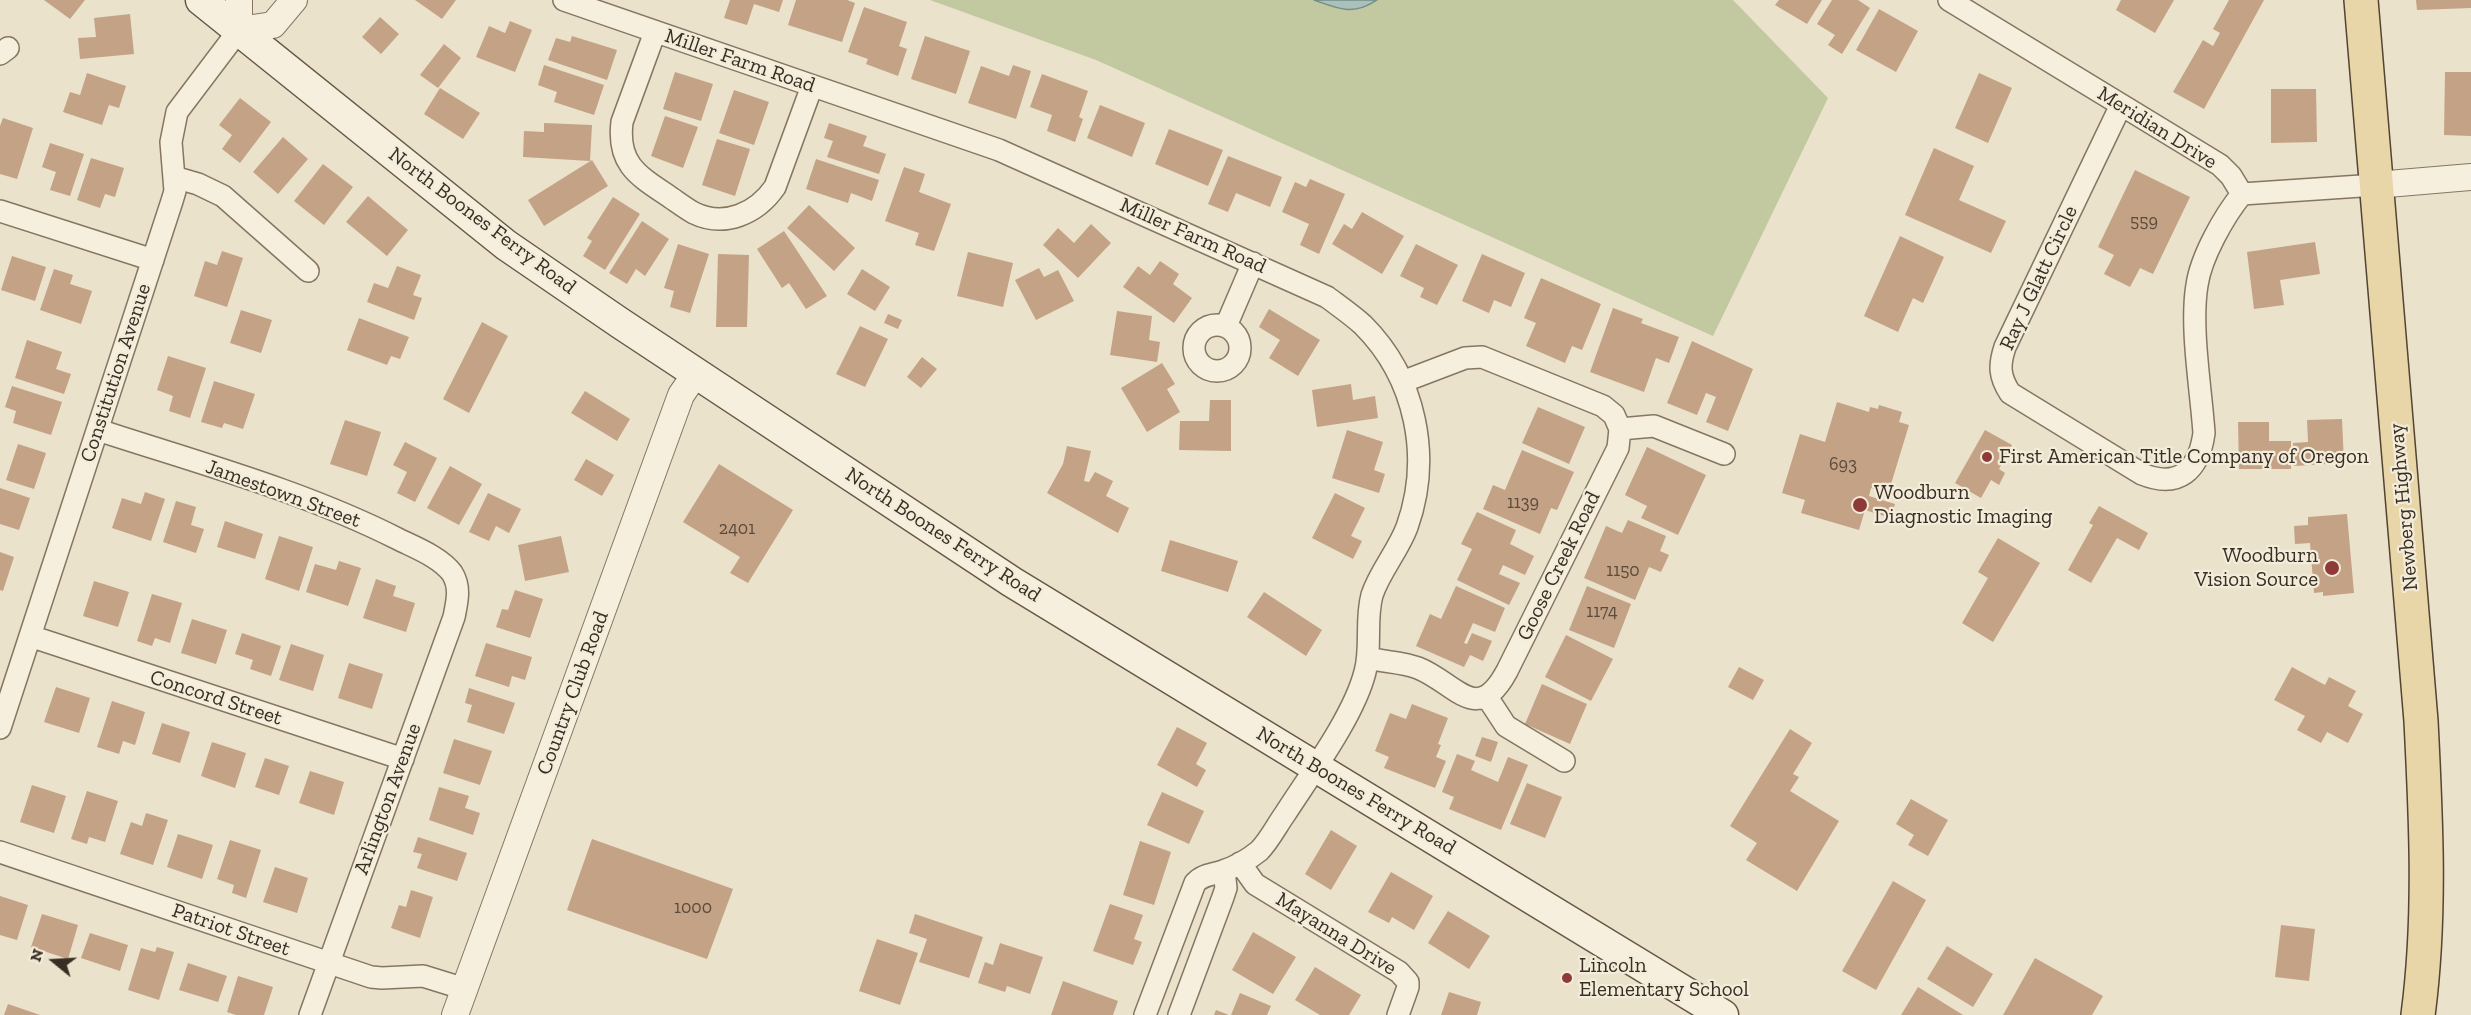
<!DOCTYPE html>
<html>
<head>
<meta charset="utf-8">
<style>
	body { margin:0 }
	#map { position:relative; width:2471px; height:1015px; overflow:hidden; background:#eae2cb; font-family:"Zilla Slab",serif }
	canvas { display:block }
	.north { position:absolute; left:24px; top:931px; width:60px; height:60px; -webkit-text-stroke:4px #f3ecda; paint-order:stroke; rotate:288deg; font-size:16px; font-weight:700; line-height:24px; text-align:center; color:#382e23 }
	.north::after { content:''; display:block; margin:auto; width:21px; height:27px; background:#382e23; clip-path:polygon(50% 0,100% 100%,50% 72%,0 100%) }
</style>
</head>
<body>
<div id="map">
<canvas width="2471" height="1015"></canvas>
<div class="north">N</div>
</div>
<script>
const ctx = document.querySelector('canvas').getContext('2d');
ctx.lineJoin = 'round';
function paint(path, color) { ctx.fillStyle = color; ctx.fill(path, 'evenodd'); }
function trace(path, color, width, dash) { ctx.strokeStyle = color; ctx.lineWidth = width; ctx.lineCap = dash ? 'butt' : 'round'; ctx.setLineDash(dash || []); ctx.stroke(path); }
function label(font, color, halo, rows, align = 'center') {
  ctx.font = font + ' "Zilla Slab",serif'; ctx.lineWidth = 4.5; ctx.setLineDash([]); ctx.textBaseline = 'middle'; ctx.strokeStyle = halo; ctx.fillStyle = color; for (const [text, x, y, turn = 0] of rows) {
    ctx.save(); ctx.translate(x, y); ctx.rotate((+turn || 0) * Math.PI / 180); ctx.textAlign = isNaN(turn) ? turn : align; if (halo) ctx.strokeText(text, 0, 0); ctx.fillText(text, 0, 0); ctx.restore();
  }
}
paint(new Path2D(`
	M930 0H1733L1828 98 1713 336 1096 60Z`), '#c2c8a0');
const water = new Path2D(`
	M1314 0H1377C1353 16 1339 9 1314 0Z`);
paint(water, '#abc0ba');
trace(water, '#728e88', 1.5);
paint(new Path2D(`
	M44 0H85L70 19Z
	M415 0H456L442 19Z
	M730 0H783L779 12 754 4 747 25 724 18Z
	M796 0H847L855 3 842 42 788 25Z
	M1779 0H1822L1807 24 1775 5Z
	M1832 0H1858L1870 8 1842 54 1828 45 1835 35 1817 24Z
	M2121 0H2174L2155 33 2116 10Z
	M2229 0H2264L2204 109 2173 92 2203 40 2213 46 2220 33 2213 29Z
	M2416 0H2471V8L2417 10Z
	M864 7 907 22 899 46 907 49 898 76 866 64 868 59 848 52Z
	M1879 9 1918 31 1896 72 1856 50Z
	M130 14 134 54 80 59 78 38 96 37 94 18Z
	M380 17 399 34 381 54 362 37Z
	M510 21 532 30 515 72 476 57 489 26 505 33Z
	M572 36 617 50 607 80 548 60 556 38 570 42Z
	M925 36 970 51 956 94 911 79Z
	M444 44 461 58 438 88 420 75Z
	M544 65 604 85 594 115 554 102 557 92 538 85Z
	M1013 65 1031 71 1016 119 968 103 981 66 1009 76Z
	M675 72 713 84 701 121 663 109Z
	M2445 72H2471V136L2444 135Z
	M87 73 126 86 119 108 109 105 102 125 63 112 70 92 80 95Z
	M1979 73 2012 88 1988 143 1955 128Z
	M1042 74 1088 91 1079 117 1083 119 1075 142 1047 131 1052 115 1030 107Z
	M440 88 480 113 463 139 424 114Z
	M2271 89H2316L2317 142 2271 143Z
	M734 90 769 102 754 145 719 133Z
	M240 98 271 122 240 163 222 149 232 135 219 125Z
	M1100 105 1145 123 1132 157 1087 138Z
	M665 116 698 127 683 168 651 156Z
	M3 118 33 128 17 179 0 174V126Z
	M544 123 592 125 590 161 523 157 524 131 544 132Z
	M829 123 867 136 863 146 886 154 879 174 827 157 833 141 824 138Z
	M1169 129 1223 150 1208 186 1155 164Z
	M283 137 308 159 278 194 253 172Z
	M717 139 750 149 735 196 702 185Z
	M50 143 84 154 70 196 50 190 56 172 42 167Z
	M1934 148 1974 166 1959 200 2006 221 1991 253 1905 215Z
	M1228 156 1282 177 1270 207 1236 193 1228 212 1208 204Z
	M91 158 124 168 115 197 105 194 100 208 77 200Z
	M816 159 879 180 872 201 851 193 848 203 806 189Z
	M592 160 608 186 544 226 528 200Z
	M323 164 353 187 324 225 294 201Z
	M904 167 925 174 919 192 951 204 934 251 915 245 919 233 885 221Z
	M2135 170 2190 197 2153 274 2140 268 2130 287 2104 274 2114 255 2098 247Z
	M1310 179 1345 194 1319 254 1300 245 1309 224 1282 212 1295 182 1306 187Z
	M368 196 408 230 387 256 346 222Z
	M613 197 640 214 605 270 583 256 592 241 587 238Z
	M809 205 855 248 834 271 787 228Z
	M1362 212 1404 236 1382 274 1332 244 1344 224 1352 229Z
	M642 221 669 239 645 276 636 269 627 284 609 273Z
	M1091 224 1111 243 1078 278 1043 245 1058 228 1074 243Z
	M784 231 827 296 806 309 789 283 782 288 757 249Z
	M1900 236 1944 257 1923 303 1913 298 1898 332 1864 316Z
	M2315 242 2320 274 2280 280 2284 305 2254 309 2247 252Z
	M678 244 709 254 690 313 670 307 674 291 664 288Z
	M1416 244 1458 265 1437 305 1420 297 1424 288 1400 276Z
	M222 251 243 258 227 307 194 296 205 261 217 265Z
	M968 252 1013 263 1003 307 957 296Z
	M718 254 749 255 747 327H716Z
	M1482 254 1525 273 1511 307 1494 300 1489 313 1462 301Z
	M12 256 46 267 35 301 1 290Z
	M1160 261 1179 274 1173 284 1192 298 1174 323 1123 287 1138 266 1150 275Z
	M397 266 421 275 413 295 422 298 414 320 367 302 374 283 388 288Z
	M1039 268 1044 277 1058 270 1074 301 1036 320 1015 280Z
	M54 269 73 275 70 284 92 291 81 324 40 310Z
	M862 269 890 287 875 311 847 294Z
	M1541 278 1601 304 1582 350 1572 346 1565 363 1526 346 1536 323 1524 318Z
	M1613 308 1643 319 1641 323 1679 337 1669 363 1656 358 1644 392 1590 372Z
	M1269 309 1320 340 1298 376 1269 358 1280 340 1259 327Z
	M241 310 272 320 261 353 230 343Z
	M1117 311 1152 316 1149 340 1160 342 1157 362 1110 355Z
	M888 314 902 320 898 329 884 323Z
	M359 318 409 337 400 359 391 356 387 365 347 350Z
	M482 322 508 336 469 413 443 399Z
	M860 326 888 339 865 387 836 374Z
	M27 340 62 352 56 369 71 374 64 394 15 378Z
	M1692 341 1753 369 1728 431 1706 422 1716 397 1706 393 1697 415 1667 403Z
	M168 356 206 368 190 418 169 411 173 396 157 390Z
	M922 357 937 369 921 388 907 377Z
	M1162 363 1175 384 1167 389 1180 412 1147 432 1121 388Z
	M214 381 255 394 243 429 224 423 222 428 201 422Z
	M1351 384 1353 400 1375 396 1378 418 1317 427 1312 390Z
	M12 386 62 402 51 435 13 423 16 411 5 407Z
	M585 391 630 419 617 441 571 413Z
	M1210 400H1231V451L1179 450 1180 421H1209Z
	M1837 402 1869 412 1870 407 1878 409 1879 405 1902 412 1899 422 1909 425 1888 494 1871 488 1869 496 1895 504 1891 518 1865 510 1859 530 1801 513 1805 500 1782 493 1800 434 1825 442Z
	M1538 407 1585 427 1569 464 1522 443Z
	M2342 419 2344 463 2294 466 2293 443 2308 442 2307 420Z
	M345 420 381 432 367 476 330 464Z
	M2238 422H2269V441H2291V469H2239Z
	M1347 430 1383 442 1374 470 1385 474 1379 493 1332 478Z
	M1985 430 2012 445 1999 469 2005 473 1999 485 1991 480 1981 498 1955 483Z
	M405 442 437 458 415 502 397 493 407 472 393 465Z
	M18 444 46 453 34 489 6 480Z
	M1067 446 1091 451 1084 481 1089 482 1095 472 1113 481 1106 496 1129 508 1118 533 1047 493 1063 464Z
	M1647 447 1706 475 1678 535 1641 518 1647 506 1625 495Z
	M1522 450 1574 472 1557 510 1551 508 1540 534 1483 509 1493 485 1505 490Z
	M586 459 614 475 602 496 574 480Z
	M719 464 793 510 748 583 730 573 740 557 683 522Z
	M450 466 482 484 459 525 427 508Z
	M0 488 30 498 19 530 0 524Z
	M145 492 165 499 151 541 112 528 122 498 141 504Z
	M488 493 521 509 509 533 496 526 489 541 469 532Z
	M1335 493 1365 508 1351 536 1362 541 1353 559 1312 538Z
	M176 501 196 507 191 525 204 529 196 553 163 542Z
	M2099 506 2148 533 2139 550 2117 538 2091 583 2068 570 2093 525 2089 523Z
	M1477 512 1516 530 1510 544 1534 556 1525 575 1503 565 1499 574 1520 583 1509 605 1457 580 1472 549 1461 544Z
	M2347 514 2354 593 2323 596V592L2314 593 2310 543 2295 544 2294 526 2308 525V517Z
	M1628 520 1666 536 1660 551 1669 555 1661 572 1649 567 1635 600 1584 578 1606 526 1622 533Z
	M225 521 263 534 255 559 217 547Z
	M279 536 313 547 299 591 265 579Z
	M561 536 569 572 525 581 518 545Z
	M1998 538 2040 563 1993 642 1962 623 1988 578 1978 572Z
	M1170 540 1238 561 1228 592 1161 571Z
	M0 552 14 557 3 591 0 590Z
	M339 561 361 568 348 606 306 592 315 564 336 570Z
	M376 579 396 586 393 596 415 603 406 632 363 618Z
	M94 581 129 592 118 627 83 616Z
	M1456 586 1505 608 1495 632 1473 623 1464 643 1467 644 1472 633 1492 641 1483 661 1470 655 1464 667 1416 646 1430 614 1441 619Z
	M1587 586 1631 604 1614 648 1569 630Z
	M515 590 543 599 530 638 496 627 502 609 508 610Z
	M1264 592 1322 630 1306 656 1247 617Z
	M152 594 182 603 170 643 155 638 152 646 137 641Z
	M192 619 227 630 216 664 181 653Z
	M242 633 281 646 271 676 250 669 253 660 235 654Z
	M1566 635 1613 659 1591 701 1545 677Z
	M486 643 532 657 525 680 512 676 509 687 475 676Z
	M291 644 324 655 313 691 279 680Z
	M349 663 383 674 372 709 338 698Z
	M1739 667 1764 680 1753 700 1728 687Z
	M2292 667 2325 685 2329 677 2356 691 2348 706 2363 714 2348 743 2327 732 2321 743 2297 730 2305 716 2274 700Z
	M1542 684 1587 704 1570 744 1525 724Z
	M56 687 90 698 79 733 44 722Z
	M469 688 515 703 504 734 467 722 472 705 465 703Z
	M112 701 145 712 135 745 123 741 119 754 97 747Z
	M1412 704 1448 718 1438 744 1441 745 1436 757 1446 761 1435 788 1384 768 1389 757 1375 751 1390 713 1406 719Z
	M162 723 190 732 180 763 152 754Z
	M1177 727 1207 743 1196 764 1206 770 1197 787 1157 765Z
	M1790 729 1812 743 1793 774 1799 777 1790 791 1839 821 1797 891 1746 860 1757 843 1730 826Z
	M1482 737 1498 742 1491 762 1475 756Z
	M454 739 492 751 480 785 443 773Z
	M212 742 246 753 235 788 201 776Z
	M1457 754 1475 761 1471 770 1498 782 1508 757 1528 765 1501 830 1449 809 1454 797 1442 792Z
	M265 758 289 766 279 795 255 787Z
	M310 771 344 782 334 815 299 803Z
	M1527 783 1562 797 1545 838 1510 824Z
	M32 785 66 796 54 833 20 822Z
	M439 787 469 796 465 808 480 813 473 835 429 820Z
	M87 791 118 801 105 842 89 837 87 844 71 839Z
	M1162 792 1204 811 1189 844 1147 825Z
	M1911 799 1948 820 1928 856 1908 845 1914 835 1896 824Z
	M146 813 168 820 153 865 120 854 131 822 142 826Z
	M1331 830 1357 846 1331 890 1305 874Z
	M178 834 213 845 202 879 167 867Z
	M418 837 467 853 457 881 417 868 422 854 413 852Z
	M592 839 733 889 707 959 567 910Z
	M230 840 261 850 246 898 232 893 234 885 217 879Z
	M1140 841 1171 852 1154 905 1123 895Z
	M275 867 308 878 297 913 263 902Z
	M1391 872 1433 896 1414 930 1392 917 1389 923 1368 912Z
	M1893 881 1926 900 1876 990 1842 971Z
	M411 890 433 897 420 938 391 928 399 905 406 907Z
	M0 896 28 905 17 940 0 935Z
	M1110 904 1143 915 1134 939 1142 942 1133 965 1093 951Z
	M1448 911 1490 936 1469 969 1428 943Z
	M42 914 78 925 68 959 31 947Z
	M915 914 983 937 969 978 919 962 927 939 909 933Z
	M2281 925 2315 929 2309 981 2275 977Z
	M1253 932 1296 957 1273 994 1232 970Z
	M90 933 128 945 120 971 81 958Z
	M877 939 918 953 900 1005 859 991Z
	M1000 943 1043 957 1030 994 1007 986 1005 992 978 983 985 962 993 965Z
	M1947 946 1993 974 1973 1007 1927 979Z
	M157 947 174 952 159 1000 128 990 141 948 155 952Z
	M2035 958 2103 996 2092 1015H2003Z
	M188 963 227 976 218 1002 179 990Z
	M1315 967 1361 995 1349 1015H1320L1295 1000Z
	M238 976 273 987 264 1015H236L227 1012Z
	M1063 981 1118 1001 1113 1015H1051Z
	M1918 987 1963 1015H1901Z
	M1449 992 1481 1002 1477 1015H1441Z
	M1240 993 1271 1006 1267 1015H1231Z
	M8 1004 40 1015H4Z
	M1216 1010 1229 1015H1214Z`), '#c4a286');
const minor = new Path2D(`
	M564 0 999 150 1327 297C1339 306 1352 315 1363 325 1416 378 1432 457 1407 527 1398 551 1380 571 1372 595 1365 621 1372 647 1365 672 1354 716 1310 775 1285 814 1277 825 1269 841 1259 851 1249 859 1235 867 1223 871 1212 875 1203 874 1195 883L1145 1015
	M1949 0 2220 165 2231 176 2242 194 2376 185
	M655 32 622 122C617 163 637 175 667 195 676 201 685 208 694 213 725 228 757 213 775 187L812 86
	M0 54 8 48
	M2121 105 2005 347C1999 365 1999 376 2010 393L2142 474C2179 489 2199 470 2204 433 2201 389 2190 327 2197 285 2201 257 2224 216 2242 194
	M174 177 198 184 223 196 308 271
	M0 211 153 260
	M1194 348a23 23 0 1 1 46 0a23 23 0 1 1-46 0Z
	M1226 326 1253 263
	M1402 382 1465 358 1482 357 1603 406 1614 415 1620 429 1654 426 1724 454
	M98 430C199 463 303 491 398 539 416 548 440 557 452 573 461 587 457 602 454 617L310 1015
	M30 636 403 759
	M1368 658C1384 662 1403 662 1418 668 1456 683 1477 727 1507 671L1618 448 1620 429
	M1487 697 1506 726 1564 761
	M0 728 172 201 175 191 171 142 177 112 239 30
	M0 852 371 977 382 978 423 976 465 989
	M1240 863 1255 884 1399 972 1408 982V987L1398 1015
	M1179 1015 1223 897 1226 888 1224 871`);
const tertiary = new Path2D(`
	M239 0V30L273 25 294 0
	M2376 185 2471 177
	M455 1015 681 395 696 373`);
const secondary = new Path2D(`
	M201 0 506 245 620 323 1012 582 1723 1015`);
const primary = new Path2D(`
	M2361 0 2421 721C2426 819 2431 917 2418 1015`);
trace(minor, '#867661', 24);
trace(tertiary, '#867661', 28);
trace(secondary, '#685744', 33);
trace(primary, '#544434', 36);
trace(minor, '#f6efde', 21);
trace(tertiary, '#f6efde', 26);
trace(secondary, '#f6efde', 30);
trace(primary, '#e8d6a8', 33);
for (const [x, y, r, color] of [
	[1987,457,6,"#8e3a38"],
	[1860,505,8,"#8e3a38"],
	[2332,568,8,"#8e3a38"],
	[1567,978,6,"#8e3a38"]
]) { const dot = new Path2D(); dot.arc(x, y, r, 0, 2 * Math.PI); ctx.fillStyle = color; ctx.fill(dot); trace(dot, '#f3ecda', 2); }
label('18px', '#5b4b3c', null, [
	["559",2144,222],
	["693",1843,465],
	["1139",1523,503],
	["2401",737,529],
	["1150",1623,571],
	["1174",1602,612],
	["1000",693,908]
]);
label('21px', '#382e23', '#f3ecda', [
	["Miller Farm Road",740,61,19],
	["Meridian Drive",2157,128,32],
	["North Boones Ferry Road",482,221,37],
	["Miller Farm Road",1193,236,24],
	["Ray J Glatt Circle",2039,278,-65],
	["Constitution Avenue",116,373,-72],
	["Jamestown Street",283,494,20],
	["Newberg Highway",2404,507,-95],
	["North Boones Ferry Road",943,535,33],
	["Goose Creek Road",1559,566,-64],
	["Country Club Road",573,693,-70],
	["Concord Street",216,698,18],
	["North Boones Ferry Road",1356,791,31],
	["Arlington Avenue",388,799,-70],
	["Patriot Street",231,930,19],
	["Mayanna Drive",1336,934,32]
]);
label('21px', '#382e23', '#f3ecda', [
	["First American Title Company of Oregon",1999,457],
	["Woodburn",1874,493],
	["Diagnostic Imaging",1874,517],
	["Woodburn",2318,556,"right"],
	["Vision Source",2318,580,"right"],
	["Lincoln",1579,966],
	["Elementary School",1579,990]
], 'left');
</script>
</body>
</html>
